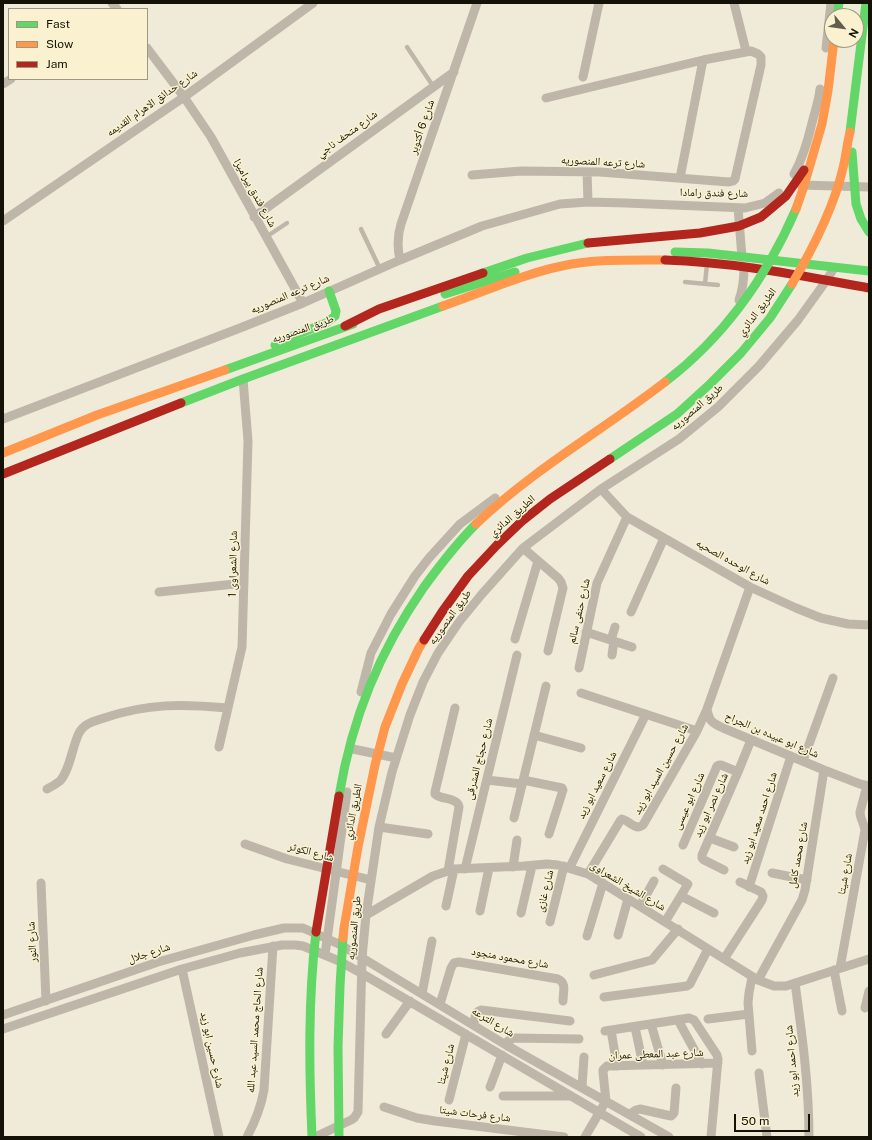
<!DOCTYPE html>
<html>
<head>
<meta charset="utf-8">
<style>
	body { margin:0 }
	#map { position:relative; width:872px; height:1140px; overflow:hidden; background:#f0ebd9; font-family:"Public Sans",sans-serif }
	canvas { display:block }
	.frame { position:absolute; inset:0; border:4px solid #141206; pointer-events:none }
	.legend { position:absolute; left:8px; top:8px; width:140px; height:72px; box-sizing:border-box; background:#f9f1d0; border:1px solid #9d987f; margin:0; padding:5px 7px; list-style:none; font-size:12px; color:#141206 }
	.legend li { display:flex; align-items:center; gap:8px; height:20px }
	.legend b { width:20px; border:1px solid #9d987f }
	.north { position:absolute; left:824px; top:8px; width:40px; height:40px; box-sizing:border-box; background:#f9f1d0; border:1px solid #9d987f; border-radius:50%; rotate:119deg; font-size:11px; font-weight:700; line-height:16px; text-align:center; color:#141206 }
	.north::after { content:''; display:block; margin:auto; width:14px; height:18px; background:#615e50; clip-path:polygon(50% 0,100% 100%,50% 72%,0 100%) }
	.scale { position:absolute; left:734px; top:1114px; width:76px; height:18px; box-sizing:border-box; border:2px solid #141206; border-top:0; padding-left:5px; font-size:12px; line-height:14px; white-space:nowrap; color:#141206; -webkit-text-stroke:3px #f9f1d0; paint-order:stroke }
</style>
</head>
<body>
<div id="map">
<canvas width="872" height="1140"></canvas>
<div class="frame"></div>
<ul class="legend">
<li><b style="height:5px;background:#63d668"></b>Fast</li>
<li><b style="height:5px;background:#ff974d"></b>Slow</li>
<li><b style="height:5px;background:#b3261e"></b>Jam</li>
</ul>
<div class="north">N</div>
<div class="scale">50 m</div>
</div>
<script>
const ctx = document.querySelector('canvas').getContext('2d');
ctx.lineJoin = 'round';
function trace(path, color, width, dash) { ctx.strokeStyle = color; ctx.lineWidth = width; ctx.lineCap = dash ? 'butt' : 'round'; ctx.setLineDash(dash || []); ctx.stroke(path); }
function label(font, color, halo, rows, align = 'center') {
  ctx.font = font + ' "Public Sans","Noto Naskh Arabic",sans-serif'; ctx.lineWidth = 3; ctx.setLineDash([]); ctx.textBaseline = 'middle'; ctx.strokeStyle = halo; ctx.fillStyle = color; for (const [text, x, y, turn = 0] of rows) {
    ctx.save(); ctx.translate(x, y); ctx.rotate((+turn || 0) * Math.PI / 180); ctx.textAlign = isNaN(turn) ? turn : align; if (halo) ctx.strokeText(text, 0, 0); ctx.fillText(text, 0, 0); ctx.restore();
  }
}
trace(new Path2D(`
	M407 47 433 86
	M361 229 380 269
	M266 237 287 223
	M685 282 718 285
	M705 284 707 264`), '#bfb6aa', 4.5);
trace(new Path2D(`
	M112 3 117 9
	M734 3 746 51
	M147 48 184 97 211 137 303 303
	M826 48 831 3
	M583 77 599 3
	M3 84 11 79
	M587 172 588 202
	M794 174C803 158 808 140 812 123 815 111 819 100 820 89
	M472 175 521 171 600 172 729 182 733 181 735 179 761 65V57L758 54 751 51 703 60 546 98
	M680 178 703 60
	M801 185 869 187
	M738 208 742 257
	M254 217 454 72
	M3 221 184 97 313 3
	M400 260C397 247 397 237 401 224L477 3
	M739 300C743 289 744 278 744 267
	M3 419 240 328 303 303 400 260 482 226 560 204 588 202 626 203 745 208 765 203 779 193
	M601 489 627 517 750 587 796 608 821 618 848 624 869 625
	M523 548 558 578 561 582 563 588 548 651
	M750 587 707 709C709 721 712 723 723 728L824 770 860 784 869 786
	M159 592 244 583
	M631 612 664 538
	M586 632 632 647
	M515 639 538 561
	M611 640 615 627
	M612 655 614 641
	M579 668 597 583 627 517
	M361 692 371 653 391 614 415 576 429 558 460 524 495 498
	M581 693 697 731
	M534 735 581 748
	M219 747 242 647 248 441 243 379
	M353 749 396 758
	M803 761 833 678
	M487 780 522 784
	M523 780 562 788 563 790 549 834
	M47 789C51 787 56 784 60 781 70 770 72 747 79 733 84 723 95 721 104 718 148 703 183 704 228 708
	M514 818 546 686
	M379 827 428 834
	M710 838 734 847
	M245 844 287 859 371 880
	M683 845 717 766 719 765H721L738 772
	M513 867 517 840
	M570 867 646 714
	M465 869 517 655
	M663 869 688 884 665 922
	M724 870 704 860 702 858V855L738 772 751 740
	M448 871 459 807 458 804C453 797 442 800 435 794V792L455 708
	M772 873 807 880
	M588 874 620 821 622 819C630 821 635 831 643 825L697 731 707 709
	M41 883 46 1001
	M749 887 791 756
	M681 896 714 913
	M446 906 454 869
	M640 906 654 881
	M480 911 489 868
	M521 913 532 866
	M366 915 433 876 454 869 524 866 547 864 558 865 588 874 758 980 774 986H786L869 959
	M550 922 564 866
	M618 935 628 899
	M587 936 603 883
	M325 955 347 792
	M724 959 762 900 763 896 761 892 740 882
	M840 968 865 830C864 823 860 819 860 812L867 786
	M182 969 219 1137
	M834 970 842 1011
	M594 975 652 960 678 929
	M752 977 749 993 748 1003 752 1051
	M758 980 802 900 805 890 824 770
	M795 983C802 1034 809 1085 809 1137
	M422 994 432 941
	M604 997 687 986 690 984 692 980 708 949
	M440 1004 451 968 454 963 459 962 558 979C567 983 563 992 563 1001
	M865 1008 869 991
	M3 1015 158 962 254 935 284 928H303L341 945 506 1045 669 1137
	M708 1019 749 1014
	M678 1020 702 1064
	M651 1024 663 1065
	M474 1025C475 1019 474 1012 481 1010L570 1021
	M635 1027 643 1065
	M3 1029 182 969 240 953 282 945H295L303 946 339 961 361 973 641 1137
	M611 1030 617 1066
	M605 1031 689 1018 694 1020 717 1055 718 1059 711 1137
	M386 1034 410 1001
	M506 1045 508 1041 514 1038 579 1039
	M759 1073 767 1137
	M490 1087 502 1055
	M582 1087 584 1057
	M503 1096H569
	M449 1100 466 1034
	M384 1107 417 1118 435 1121 564 1137
	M630 1114 636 1110 640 1109 671 1116 674 1113 676 1088
	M247 1137C255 1122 261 1107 264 1090L273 946
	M315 1137 351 1120 354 1118 358 1112 362 958 366 915 379 827 392 772 410 715 423 682 438 653 459 622 482 594 523 548 601 489 679 439 718 407 759 366 798 320 826 281 834 268
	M585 1137 606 1101 603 1072V1070L607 1066 718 1063`), '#bfb6aa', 9);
trace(new Path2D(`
	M837 16 839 3
	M675 252 708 253 869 271
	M483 273 527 258 588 243
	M445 294 515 272
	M275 345 293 336 326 323 335 316 336 311 329 291
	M225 370 353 324
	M181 403 243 379 443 306`), '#63d668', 9);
trace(new Path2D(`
	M443 306C481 293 523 274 562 266 593 259 633 260 665 260
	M3 453 97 415 225 370`), '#ff974d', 9);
trace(new Path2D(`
	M665 260C734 262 802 276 869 288
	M345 326 379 309 483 273
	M3 474 181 403`), '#b3261e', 9);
trace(new Path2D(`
	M850 132 866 3
	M852 152 856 204 861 219 869 232
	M665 382C724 337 767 276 796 209
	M610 459 677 414 710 384 741 353 770 318 792 284
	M339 796C352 718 379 652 424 587 440 565 457 543 476 524
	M312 1137C309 1068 308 1000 316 932
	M339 1137 338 1047 340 986 343 938`), '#63d668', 9);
trace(new Path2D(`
	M796 209 803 189 822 124 828 91 834 40
	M792 284C812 250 834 207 843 168 846 156 847 144 850 132
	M476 524C534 469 603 430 665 382
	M343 938 344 928 358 847 375 765 385 727 402 684 419 648 424 640`), '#ff974d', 9);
trace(new Path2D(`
	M588 243 700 233 739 226 761 217 786 196 804 170
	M424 640 442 612 468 576 497 545 521 522 550 499 610 459
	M316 932 339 796`), '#b3261e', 9);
label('11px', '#141206', '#f9f1d0', [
	["شارع حدائق الاهرام القديمه",152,103,-35],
	["شارع 6 أكتوبر",422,127,-71],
	["شارع متحف ناجي",347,134,-36],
	["شارع ترعه المنصوريه",603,162,3],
	["شارع فندق بيراميزا",255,193,61],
	["شارع فندق رامادا",714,193,1],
	["شارع ترعه المنصوريه",290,294,-23],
	["الطريق الدائري",757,312,-53],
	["طريق المنصوريه",303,329,-19],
	["طريق المنصوريه",697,407,-41],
	["الطريق الدائري",512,516,-41],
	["شارع الوحده الصحيه",733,562,29],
	["شارع الشعراوى 1",233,564,-89],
	["شارع حنفى سالم",579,611,-77],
	["طريق المنصوريه",450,617,-54],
	["شارع ابو عبيده بن الجراح",772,735,23],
	["شارع حجاج المشرقى",479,759,-76],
	["شارع حسين السيد ابو زيد",661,769,-61],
	["شارع سعيد ابو زيد",597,785,-63],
	["شارع ابو عيسى",689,801,-66],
	["شارع نصر ابو زيد",711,805,-66],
	["الطريق الدائري",353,812,-79],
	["شارع احمد سعيد ابو زيد",759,818,-72],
	["شارع الكوثر",311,852,15],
	["شارع محمد كامل",798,855,-80],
	["شارع شيتا",845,874,-80],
	["شارع الشيخ الشعراوى",628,886,31],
	["شارع غازى",545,891,-76],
	["طريق المنصوريه",354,928,-84],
	["شارع النور",32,942,-93],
	["شارع جلال",149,953,-18],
	["شارع محمود منجود",510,958,10],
	["شارع الترعه",493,1022,31],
	["شارع الحاج محمد السيد عبد الله",255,1030,-86],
	["شارع حسين ابو زيد",212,1050,78],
	["شارع عبد المعطى عمران",656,1054,-2],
	["شارع احمد ابو زيد",792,1061,-95],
	["شارع شيتا",446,1064,-76],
	["شارع فرحات شيتا",475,1114,7]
]);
</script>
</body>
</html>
